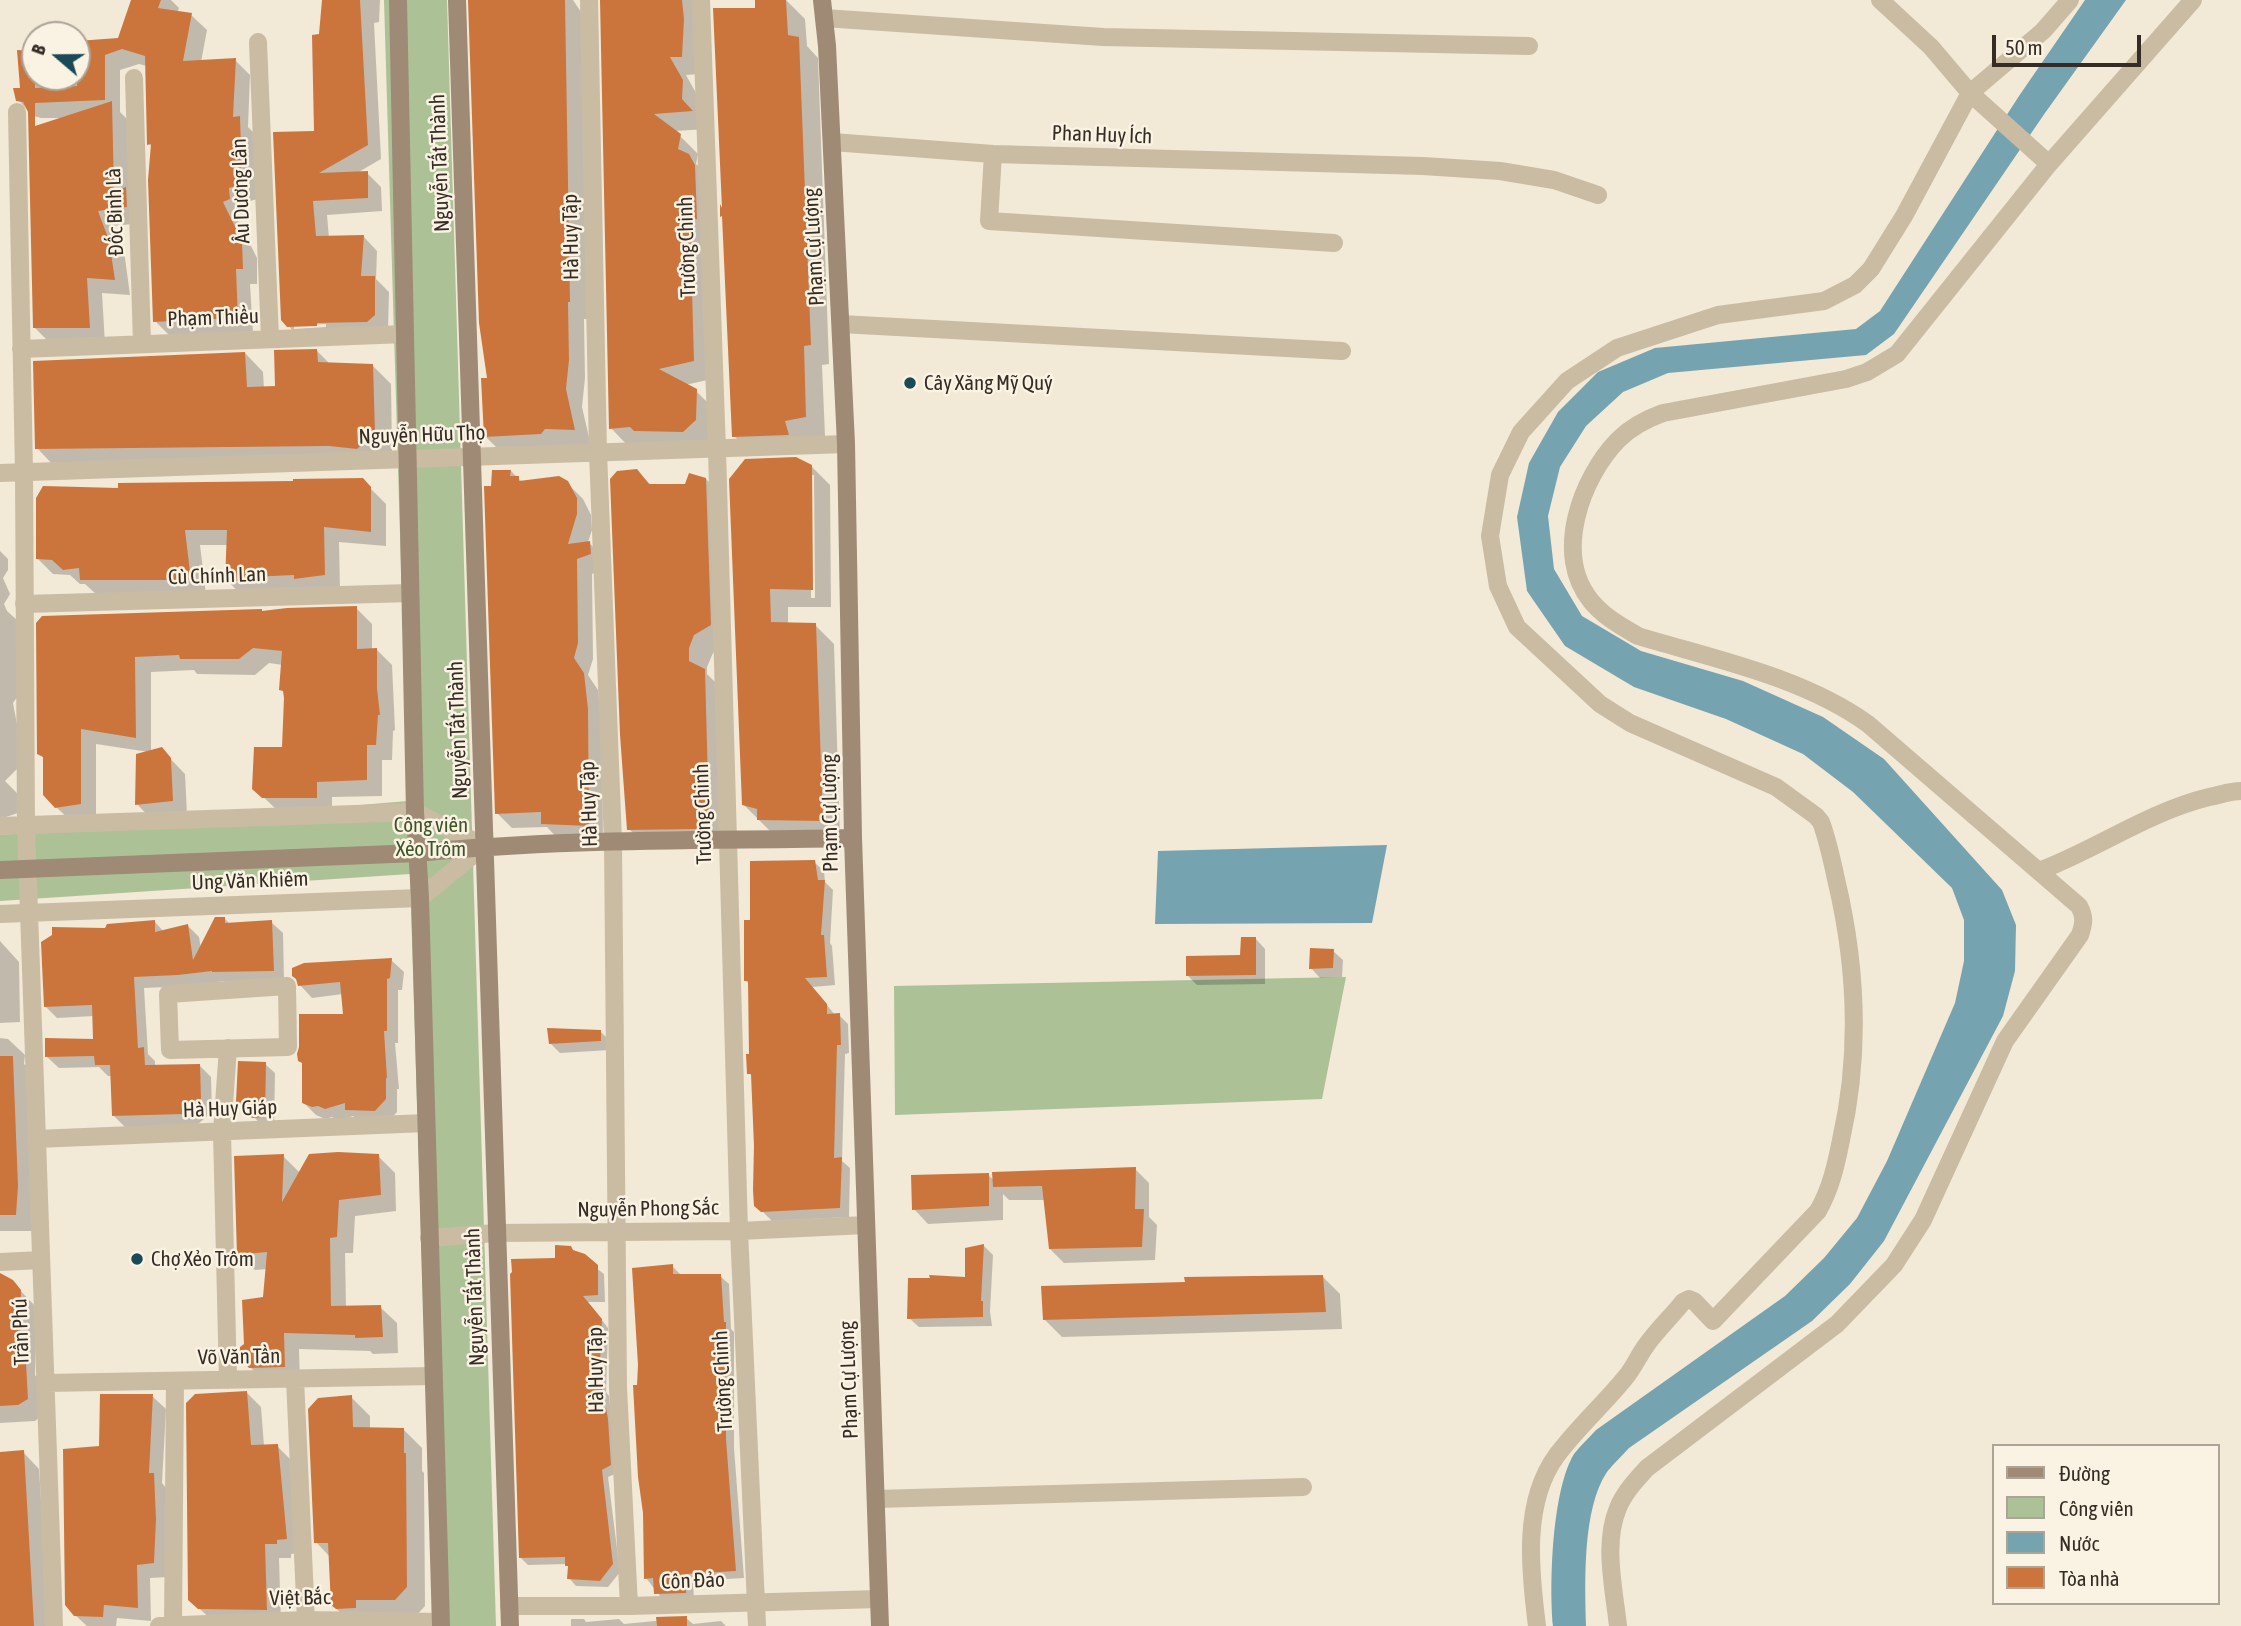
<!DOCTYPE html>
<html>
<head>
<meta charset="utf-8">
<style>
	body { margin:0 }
	#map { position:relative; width:2241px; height:1626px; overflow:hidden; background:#f2e9d7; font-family:"Asap Condensed",sans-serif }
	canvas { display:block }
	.legend { position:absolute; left:1992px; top:1444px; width:228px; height:161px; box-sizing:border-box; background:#faf3e3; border:2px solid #aba497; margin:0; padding:9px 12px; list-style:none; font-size:21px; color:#352d25 }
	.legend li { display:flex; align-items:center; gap:14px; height:35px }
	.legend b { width:35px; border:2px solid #aba497 }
	.north { position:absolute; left:21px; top:21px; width:70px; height:70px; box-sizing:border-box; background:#faf3e3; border:2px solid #aba497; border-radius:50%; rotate:290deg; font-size:19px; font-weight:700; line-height:28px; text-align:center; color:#352d25 }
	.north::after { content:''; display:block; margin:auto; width:24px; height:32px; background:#1a4a57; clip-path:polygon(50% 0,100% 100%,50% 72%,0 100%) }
	.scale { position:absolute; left:1992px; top:35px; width:149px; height:32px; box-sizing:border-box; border:4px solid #352d25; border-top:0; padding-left:9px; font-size:21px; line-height:24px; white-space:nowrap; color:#352d25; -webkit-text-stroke:5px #faf3e3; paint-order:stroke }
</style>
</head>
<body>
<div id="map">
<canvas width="2241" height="1626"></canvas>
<ul class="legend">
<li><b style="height:9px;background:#9e8a75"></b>Đường</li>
<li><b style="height:19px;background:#adc197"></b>Công viên</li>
<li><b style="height:19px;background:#75a4b0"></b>Nước</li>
<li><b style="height:19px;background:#cb753d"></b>Tòa nhà</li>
</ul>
<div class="north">B</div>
<div class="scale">50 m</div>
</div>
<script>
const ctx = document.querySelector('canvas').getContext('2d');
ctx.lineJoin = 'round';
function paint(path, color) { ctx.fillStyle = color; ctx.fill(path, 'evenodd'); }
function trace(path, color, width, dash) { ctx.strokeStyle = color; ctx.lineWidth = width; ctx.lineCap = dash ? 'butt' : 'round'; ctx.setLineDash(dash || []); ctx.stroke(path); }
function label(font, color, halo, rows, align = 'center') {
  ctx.font = font + ' "Asap Condensed",sans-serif'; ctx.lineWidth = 5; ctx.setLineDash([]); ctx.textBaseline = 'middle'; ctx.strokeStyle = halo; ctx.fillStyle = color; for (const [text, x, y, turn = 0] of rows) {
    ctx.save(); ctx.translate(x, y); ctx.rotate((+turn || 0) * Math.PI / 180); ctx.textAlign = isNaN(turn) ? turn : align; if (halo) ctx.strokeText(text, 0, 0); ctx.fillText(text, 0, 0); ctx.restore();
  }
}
paint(new Path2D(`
	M384 0H447L496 1626H433L410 874 0 901V835L408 801Z
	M1346 977 1322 1099 895 1115 894 986Z`), '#adc197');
paint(new Path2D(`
	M2085 0H2126L2045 113 1894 334 1866 355 1668 373 1623 392 1586 426 1560 467 1548 516 1554 569 1582 616 1641 651 1743 681 1823 717 1884 759 2002 890 2016 925 2015 971 2003 1016 1884 1241 1850 1284 1812 1321 1629 1448C1622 1456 1613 1464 1607 1472 1582 1509 1585 1583 1586 1626H1553C1549 1584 1552 1490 1574 1454 1580 1446 1589 1438 1596 1430L1785 1296 1824 1258 1857 1218 1887 1161 1955 1003 1964 961V920L1952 888 1853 792 1803 754 1726 719 1634 687 1565 646 1527 591 1517 517 1529 463 1558 412 1598 372 1655 348 1856 329 1880 311 2019 96Z
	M1387 845 1372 923 1155 924 1158 851Z`), '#75a4b0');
paint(new Path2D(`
	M133 0H171L179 8 177 13 191 15 207 30 201 62 235 60 250 75 248 127 255 134 257 199 244 203 245 215 237 218 257 258V284H250L253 333 171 337 155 321 153 147 149 144 147 66 139 64 120 70V112L127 119 142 223 113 226 125 258 130 295 102 293 105 344H51L34 327 64 118H41L34 116 18 100 35 52V77H77V54L120 40Z
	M324 0H380L379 22 374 23 381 159 357 173H367L381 187 382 211 327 215 329 238 363 236 377 251 376 279 389 292 388 330 303 341 282 319 316 133ZM326 324V327L294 329V325Z
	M469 0H573L581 12 587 319H584L585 378 582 407 591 446 502 453 485 436 489 379Z
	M602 0H697L700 74 686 75 700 100 708 129 675 131 698 154 696 164 707 174 712 379 685 385 696 391 714 409 713 439 702 450 629 447 611 428Z
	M778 0H786L805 19 807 46 818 58 829 364 822 365 825 436 754 455 734 436 724 218 722 216 757 9Z
	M317 351 331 365 373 366 391 384 392 452 55 467 37 448 245 353 263 372 264 388H277Z
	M746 461 811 466 830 485 831 607H788V624L815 625 834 644 840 839 777 838 743 804ZM811 475H814L815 598H811Z
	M511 471 523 483H567L583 499 591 515 592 530 588 542 605 558V569L592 574 593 659 588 675 598 690 602 726 603 840 558 839 547 827 512 828 497 813 493 487Z
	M637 471 652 486H686L706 479 725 498 729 644 713 653 707 667V674L723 690 727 840 648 848 629 829Z
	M362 480 386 504V546L339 542 340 590 242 596 227 580 228 545H200L206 595H97L85 584H80L70 575 53 574 38 559 119 490Z
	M0 551 8 559V570L3 578 10 594 4 604 7 611 18 621 20 693 13 703 19 735 21 765 5 781 20 796 21 812 0 819Z
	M356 608 372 624V650L376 649 392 665 395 730 393 731 392 760H382V796L332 797V813H280L254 788 284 749 285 694 281 689 283 665 269 663 255 675 197 674 194 670 151 672V752L161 749 185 774 187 815 151 819 137 804 149 752 96 744V819L73 823 56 807 45 759 39 753 38 623Z
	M814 862 824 871 825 882 833 890 830 943 832 946 835 985 812 987 835 1015H839L848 1024 849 1053 845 1054 842 1161 850 1168 849 1217 772 1221 756 1205 753 1077 749 1073 750 985 745 980 751 922Z
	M225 919 230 924 271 922 283 933 284 981 225 983 224 981 191 986 144 988 148 1054 155 1061V1067L200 1066 211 1077 212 1112 197 1125 125 1127 114 1116 112 1076H108L99 1067 59 1068 47 1057 95 1041 94 1016 57 1018 45 1006 107 929 155 922 164 932 188 926 199 937 201 949Z
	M1256 939 1265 949V984L1197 985 1188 976 1242 956Z
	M0 941 19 962 20 1022 0 1023Z
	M1333 951 1343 960 1342 977 1320 978 1311 968Z
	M391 960 404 972 402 990H398V1043H395L399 1089H397V1112L387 1123 359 1122 353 1116 339 1121 332 1117 325 1119 316 1115 304 1103 345 1016 343 994 312 998 300 985Z
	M600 1031 610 1041V1050L560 1053 551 1044Z
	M0 1038 8 1039 25 1055 24 1064 29 1068 32 1231H0Z
	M265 1064 275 1073 274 1126H263L237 1101Z
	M283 1156 300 1173 378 1156 395 1173 396 1211 355 1216 353 1253H345L346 1307H380L397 1323 398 1353 373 1354 370 1351 299 1349 300 1383 267 1384 250 1367 245 1344 264 1299 267 1269 255 1270 239 1254Z
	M1135 1169 1149 1183V1217L1157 1225 1155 1260 1064 1263 1050 1249 1045 1200H1009L1003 1194V1220L928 1224 914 1209 988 1175 995 1181Z
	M984 1246 993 1255 990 1311 992 1326 919 1327 909 1318 966 1279Z
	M575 1252 604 1274 605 1302H588L608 1328 606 1392 609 1396 611 1415 613 1417 617 1473 608 1477 620 1572 608 1587 576 1586 569 1578V1567L567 1564 528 1565 521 1558 557 1259Z
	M672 1266 680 1274 720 1276 729 1284 731 1329 734 1332V1448L744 1578 693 1581 694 1601H664L646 1578 639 1387Z
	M1323 1277 1340 1294 1342 1329 1062 1337 1045 1320Z
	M0 1278 12 1282 37 1308 35 1375 42 1382 43 1415 35 1421 0 1423Z
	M247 1393 261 1407 264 1446H277L291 1460 300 1553 291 1554V1558H279L281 1624 214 1622 189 1599Z
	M152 1396 166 1409 162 1483 167 1489V1577L150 1578 151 1621 117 1618 116 1626H87L75 1615Z
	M351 1397 370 1416V1429H403L422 1448V1471L424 1473 425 1606 414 1618 351 1624 332 1604 330 1557 316 1542Z
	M23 1452 39 1469 49 1626H0V1454Z
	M686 1618 693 1624 721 1621 726 1626H571V1619H584L586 1622 619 1619 624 1624Z`), '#0003');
paint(new Path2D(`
	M131 0H161L158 8 192 13 183 61 236 58 233 117 240 116 242 184 229 188 230 199 223 202 242 241 243 269H236L238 318 153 322 148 180 151 144 147 145 145 56 122 49 105 55V100L35 103V126L112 101 114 191 126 187 127 207 98 211 109 240 115 280 87 278 90 328H33L28 112 23 102 16 101 13 88H20L17 50 35 51V88L77 86V41L118 38Z
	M322 0H360L368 145 319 173 368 171V198L313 201 316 236 364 235 361 276H375V315L367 322 317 323V326L287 327 281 320 273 132 314 131 312 35 319 34Z
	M468 0H565L570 302H568L569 360 566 389 575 430 545 429 541 434 484 437 481 378H487L479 323Z
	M600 0H682L684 19 682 57H670L683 80 682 99 693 111 654 114 681 134 678 149 689 154 695 165 697 219 690 220 694 361 659 369 697 389 696 420 683 432 634 431 630 427 609 429Z
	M755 0H786L788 35 799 37 811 345 804 346 806 417 785 421 789 435 732 437 722 216 720 217V204L722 208 713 8H755Z
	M317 349 318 362 373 364 375 433 357 449 329 446 35 449 33 361 245 352 247 387 275 386 274 350Z
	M796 457 812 465 813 590 770 589 771 622 816 623 823 821 757 820V809L742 805 729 479 745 459Z
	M637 469 649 484H685L689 473 706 478 711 625 694 635 689 648V661L705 669 709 820 702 829 627 830 620 735 610 479 617 471Z
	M492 470H511L510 476H519V481L559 476 568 481 577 498V514L568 544 590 541 591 554 577 559 578 643 574 658 584 673 588 709 589 826 541 824V812L495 814 484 486H491Z
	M363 478 371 487V532L324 527 325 575 294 579V575L251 577 253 581H225L227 530H185L191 580H80L79 568 63 570 52 560 36 559V498L43 486 118 488V483L293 481V479Z
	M357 606V649L377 648V688L380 715H378L376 745H367V780L317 782V798H262L252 789 254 747H282L284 698 283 691 279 690 282 651 253 648 239 659H180L179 655 135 657 136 738 81 729V804L55 808 43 795V757L37 754 36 623 42 616 262 609V611L287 608Z
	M162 747 171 758 173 801 135 805 136 754Z
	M815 860 818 880H825L821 935H824L827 977 805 978 827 1004V1014L840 1013 841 1045H837L834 1158 842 1157 840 1208 761 1212 754 1206 753 1190 754 1146 751 1074H747L746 1054H749L748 981H744V920H750V861Z
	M215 917H225V923L272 920 274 971 212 972V971L178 975 134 977 138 1048 144 1047 145 1065 200 1064 201 1100 185 1114 112 1116 110 1065H95L94 1056 45 1057V1038L93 1039 92 1005 44 1007 41 942 52 935V927L105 928 107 924 155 920V932L188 924 193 960Z
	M1241 937H1256V975L1186 976V956L1240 955Z
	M1310 948 1334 949 1333 968 1309 969Z
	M392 958 390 978 387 979V1031H384L387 1078H386V1099L375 1111 345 1110V1103L325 1109 318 1106 312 1107 302 1103V1063L298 1061 297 1054 299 1047V1014H343L340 982 298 986 296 979 292 976V968L304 963Z
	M547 1028 601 1030V1041L549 1044Z
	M0 1056H13V1058L18 1186 16 1215H0Z
	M238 1061 266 1062 265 1117 252 1118 236 1102Z
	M338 1152 379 1154 381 1195 339 1200 337 1237 330 1238 331 1306 381 1305 383 1337 355 1338V1335L284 1333 285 1367 249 1368 239 1356 240 1347 244 1344 242 1300 263 1297 267 1252 237 1255 234 1156 284 1154 282 1202 309 1154Z
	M1136 1167 1135 1209H1144L1142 1247 1049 1249 1042 1186 993 1187 992 1172Z
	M989 1173V1206L912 1210 911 1175Z
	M984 1244 981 1301H983V1317L907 1319 908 1278H930L929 1275 965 1277V1248Z
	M555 1245 571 1246 573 1250 585 1254 598 1265V1295L583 1296 602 1319 599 1386H602L604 1408H606L608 1419 611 1465 602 1470 613 1564 600 1581 567 1579 568 1566H565V1557L519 1558 510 1274 512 1272 511 1259 555 1258Z
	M673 1264V1274H721L724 1322H726V1439L736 1571 686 1574V1593L654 1594 653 1578 644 1579 643 1513 638 1477 633 1385H637L638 1365 632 1268Z
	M0 1273 13 1280 21 1290 19 1364 26 1363 28 1399 18 1405 0 1406Z
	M1323 1275 1326 1312 1043 1320 1041 1286 1185 1282 1184 1277Z
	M247 1391 251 1445 278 1444 287 1539 277 1540V1544H265L267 1610 198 1609 188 1600 186 1403 195 1394Z
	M100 1394H153L149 1473H154L156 1519 154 1563 137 1565 138 1608 104 1605 103 1617 74 1616 65 1605 63 1449 99 1446Z
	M352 1395 353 1427 404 1428V1453H406L407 1587 395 1600H356V1608L336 1609 331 1605 328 1543H314L308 1409 318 1398Z
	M24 1450 34 1626H0V1452Z
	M687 1616V1626H657L656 1617Z`), '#cb753d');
trace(new Path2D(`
	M589 0 598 452 613 842 618 1388 629 1606
	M701 0 717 450 739 1231 757 1626
	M1880 0 1931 47 1970 93 2049 164
	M824 18 1103 37 1529 46
	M258 42 270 339
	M134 78 142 344
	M17 112 24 472 26 826 54 1626
	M832 142 993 154 1423 166 1500 171 1554 180 1598 195
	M993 154 989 221 1334 243
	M841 324 1342 351
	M21 349 405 334
	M0 473 846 444
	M24 604 411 593
	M0 826 415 812 484 846 420 898 0 914
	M2039 871C2097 849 2148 812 2209 797 2220 795 2230 791 2241 791
	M287 986 288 1047 170 1050 168 994Z
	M36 1139 426 1123
	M429 1238 496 1233 739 1231 866 1225
	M0 1262 41 1260
	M295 1379 306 1620
	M228 1380 222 1132 228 1048
	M45 1383 433 1376
	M876 1499 1303 1487
	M509 1606H629L879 1599
	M173 1625 175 1381
	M159 1626 306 1620 441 1622
	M1537 1626C1530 1571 1522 1502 1557 1455 1578 1427 1603 1405 1625 1378 1633 1369 1638 1357 1645 1347 1656 1331 1671 1317 1683 1302L1689 1299 1694 1301 1713 1321 1818 1211C1831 1188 1836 1165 1841 1140 1861 1052 1857 967 1836 879 1832 860 1828 841 1821 822L1816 816 1776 787 1630 723 1600 704 1517 627 1498 586 1490 536 1500 475 1521 432 1567 381 1617 348 1718 315 1824 301 1855 285 1871 269 1904 216 1970 93 2043 31 2070 0
	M1618 1626C1614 1589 1603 1543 1618 1508 1624 1493 1636 1480 1647 1468L1837 1324 1894 1265 1923 1220 2005 1041 2080 935C2084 923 2085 917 2079 906L1868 724C1803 677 1714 659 1638 636 1621 626 1604 617 1591 601 1553 555 1581 478 1618 440 1631 427 1646 419 1663 413L1846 379 1867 372 1897 354 2049 164 2193 0`), '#cabba3', 18);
trace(new Path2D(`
	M398 0 415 812 420 898 441 1626
	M457 0 510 1626
	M822 0 827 46 846 444 853 838 880 1626
	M0 870 417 853C562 838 708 841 853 838`), '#9e8a75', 18);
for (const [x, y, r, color] of [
	[910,383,7,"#1a4a57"],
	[137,1259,7,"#1a4a57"]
]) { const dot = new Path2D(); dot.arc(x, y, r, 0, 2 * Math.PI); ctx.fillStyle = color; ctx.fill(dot); trace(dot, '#faf3e3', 2.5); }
label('21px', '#352d25', '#faf3e3', [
	["Phan Huy Ích",1102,135,2],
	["Nguyễn Tất Thành",440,163,-92],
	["Âu Dương Lân",241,191,-92],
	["Đốc Binh Là",115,212,-92],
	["Hà Huy Tập",571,237,-91],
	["Trường Chinh",687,247,-92],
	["Phạm Cự Lượng",814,247,-93],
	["Phạm Thiều",213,318,-2],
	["Nguyễn Hữu Thọ",422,435,-2],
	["Cù Chính Lan",217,576,-2],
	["Nguyễn Tất Thành",458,730,-92],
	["Hà Huy Tập",589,804,-92],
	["Phạm Cự Lượng",830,813,-91],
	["Trường Chinh",703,814,-92],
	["Ung Văn Khiêm",250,881,-2],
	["Hà Huy Giáp",230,1109,-2],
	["Nguyễn Phong Sắc",648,1209,-1],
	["Nguyễn Tất Thành",475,1297,-92],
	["Trần Phú",21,1332,-92],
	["Võ Văn Tần",239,1357,-1],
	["Hà Huy Tập",596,1370,-91],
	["Phạm Cự Lượng",849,1380,-92],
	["Trường Chinh",723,1381,-93],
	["Côn Đảo",693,1581,-2],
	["Việt Bắc",300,1598,-1]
]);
label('21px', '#352d25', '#faf3e3', [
	["Cây Xăng Mỹ Quý",924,383],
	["Chợ Xẻo Trôm",151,1259]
], 'left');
label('21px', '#3d5428', '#faf3e3', [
	["Công viên",431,825],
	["Xẻo Trôm",431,849]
]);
</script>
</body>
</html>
